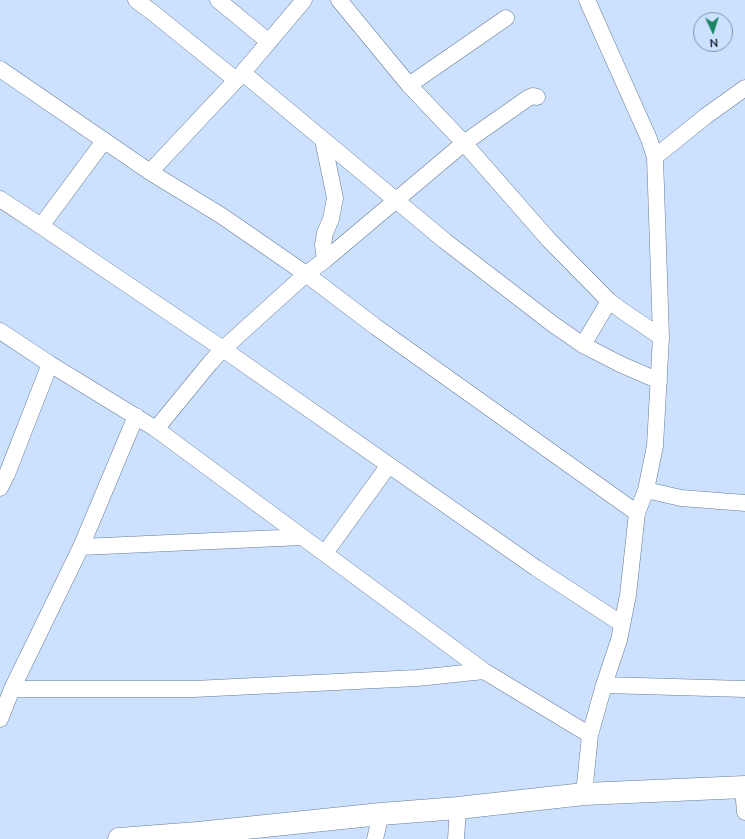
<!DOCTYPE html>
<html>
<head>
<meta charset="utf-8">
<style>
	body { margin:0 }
	#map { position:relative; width:745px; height:839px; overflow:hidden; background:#cce1ff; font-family:Mulish,sans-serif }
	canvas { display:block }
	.north { position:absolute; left:693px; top:12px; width:40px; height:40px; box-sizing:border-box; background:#cce1ff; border:1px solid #8090a6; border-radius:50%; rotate:176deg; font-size:11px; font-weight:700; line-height:16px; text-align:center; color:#0f1721 }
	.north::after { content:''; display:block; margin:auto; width:14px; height:18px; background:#1a8561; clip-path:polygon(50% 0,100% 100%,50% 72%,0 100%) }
</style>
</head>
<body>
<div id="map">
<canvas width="745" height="839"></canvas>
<div class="north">N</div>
</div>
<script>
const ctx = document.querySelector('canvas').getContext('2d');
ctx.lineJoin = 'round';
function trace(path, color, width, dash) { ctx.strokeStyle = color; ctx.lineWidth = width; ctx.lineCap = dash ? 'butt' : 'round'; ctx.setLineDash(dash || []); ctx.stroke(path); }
const street = new Path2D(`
	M136 0 152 12 236 80
	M218 0 269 42
	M339 0 409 85 464 143 549 240 609 301 624 312 661 337
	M0 69 150 172 222 216 306 274 376 327 637 513
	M243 73 445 241 554 325 583 345 620 364 659 381
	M409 85 506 18
	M323 140 335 198 331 219 325 233 323 245 325 260
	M655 157 706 116 745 88
	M150 172 240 76 304 0
	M0 199 41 226 223 349 536 568 622 624
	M41 226 104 141
	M0 331 50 364 156 429 484 671 590 735
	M583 345 609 301
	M156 429 210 363 223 349 306 274 325 260 464 143 528 98 533 96 537 97
	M0 488 7 474 50 364
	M646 490 681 498 745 503
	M81 547 302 537
	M325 553 389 465
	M604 685 745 689
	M12 689H194L417 678 484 671
	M0 719 12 689 81 547 136 416
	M743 788 745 812
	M584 794 590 735 604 685 619 640 628 595 637 513 646 490 655 446 661 337 655 157 649 139 587 0
	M375 839 381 814
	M456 839 458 808`);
const secondary = new Path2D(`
	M119 839 198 833 381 814 458 808 584 794 745 787`);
trace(street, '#677b95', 17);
trace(secondary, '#677b95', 23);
trace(street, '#fff', 16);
trace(secondary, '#fff', 22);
</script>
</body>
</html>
